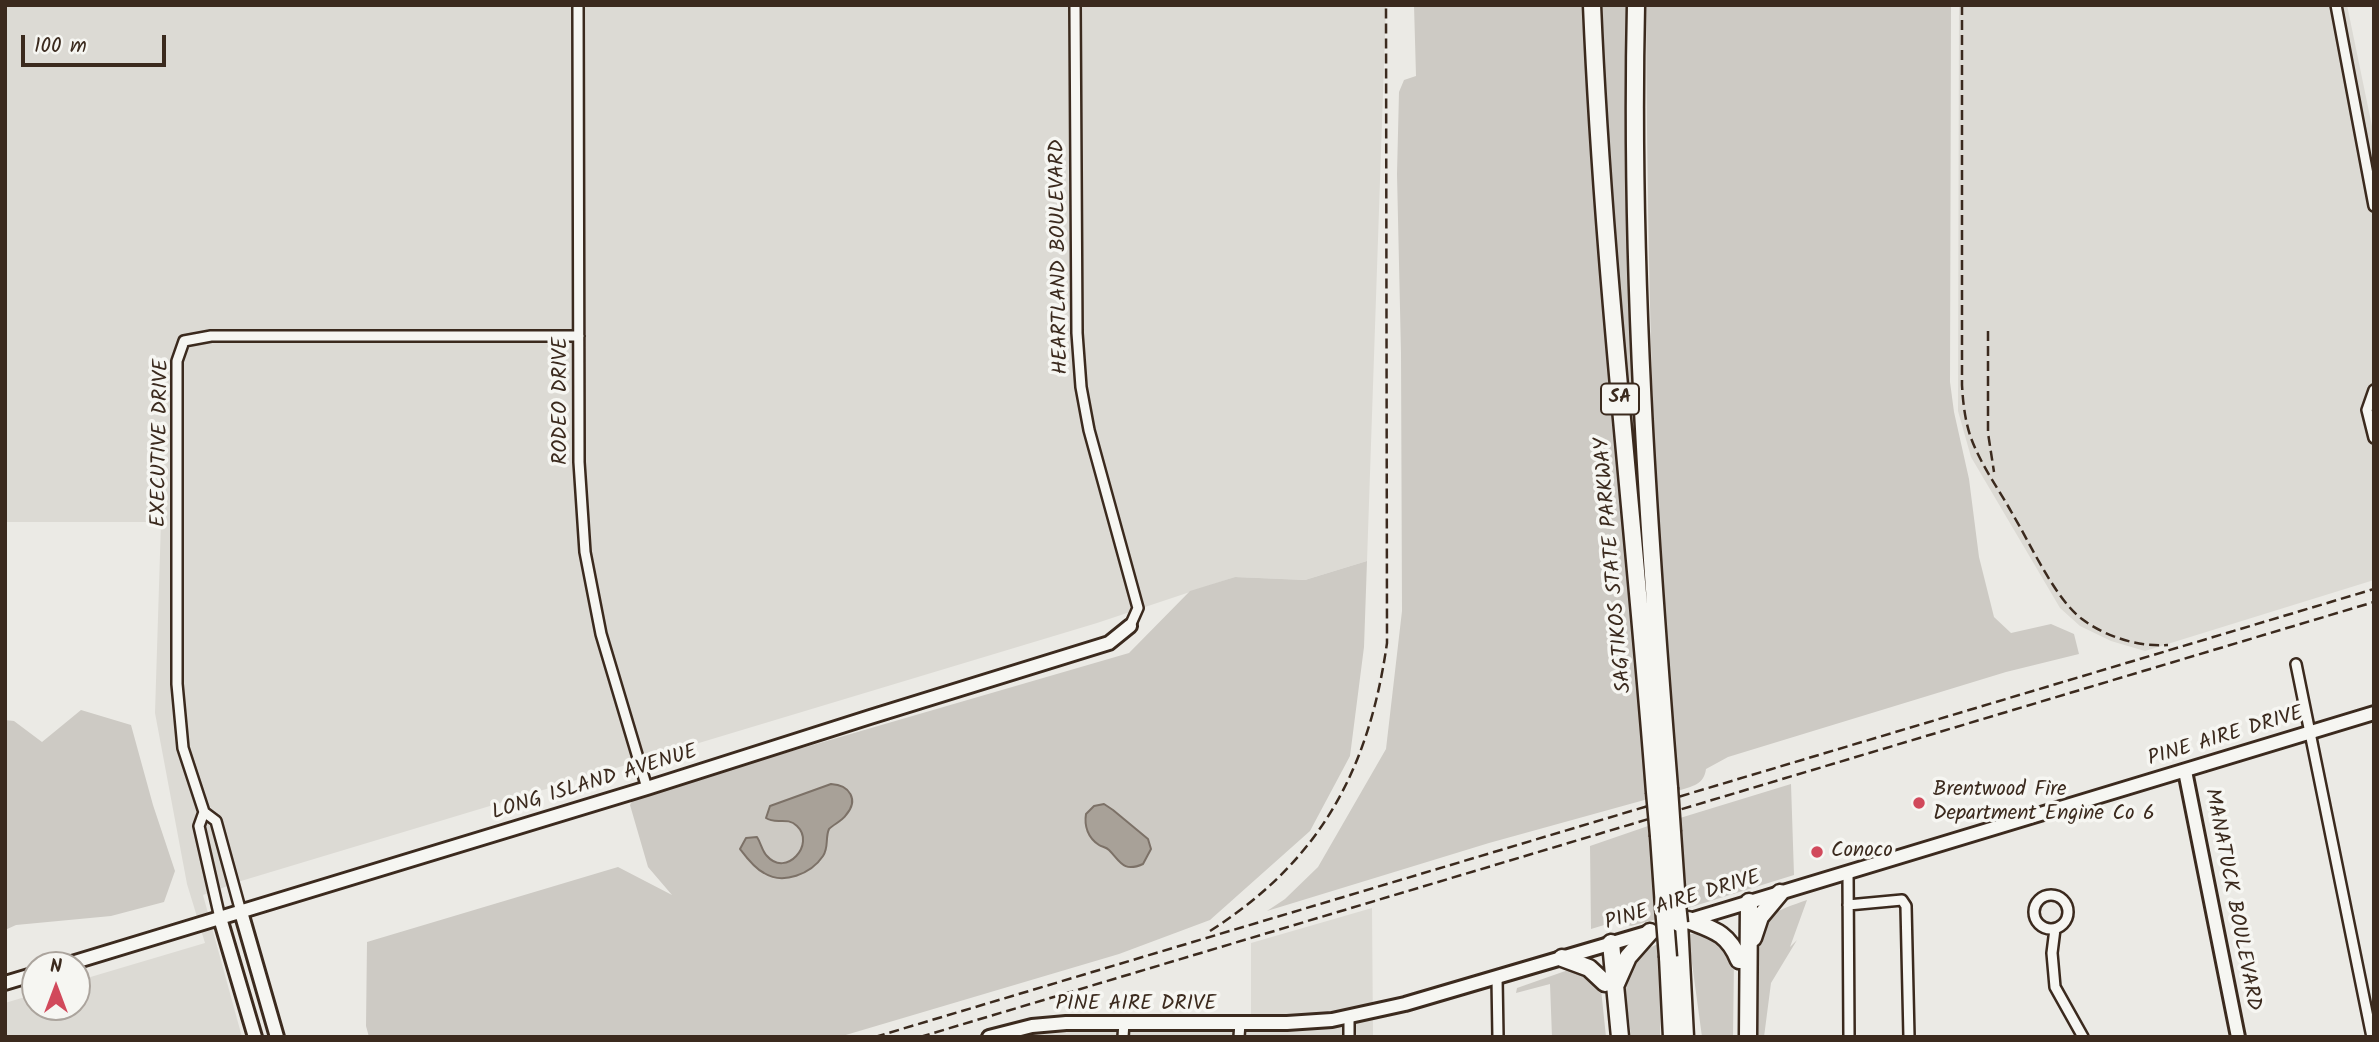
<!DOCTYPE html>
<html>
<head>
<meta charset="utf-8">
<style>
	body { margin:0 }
	#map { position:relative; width:2379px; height:1042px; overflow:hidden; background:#ebeae5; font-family:Kalam,sans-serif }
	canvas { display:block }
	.frame { position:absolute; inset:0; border:7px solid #3b2a1e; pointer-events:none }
	.north { position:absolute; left:21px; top:951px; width:70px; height:70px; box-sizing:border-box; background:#f6f6f2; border:2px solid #aba49d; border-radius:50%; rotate:0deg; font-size:19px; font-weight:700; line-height:28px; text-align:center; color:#3b2a1e }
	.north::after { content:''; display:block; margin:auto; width:24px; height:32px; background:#d1495b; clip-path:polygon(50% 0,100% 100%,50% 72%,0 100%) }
	.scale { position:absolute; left:21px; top:35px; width:145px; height:32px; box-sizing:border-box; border:4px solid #3b2a1e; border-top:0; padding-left:9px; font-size:21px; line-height:24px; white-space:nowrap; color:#3b2a1e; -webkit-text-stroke:5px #f6f6f2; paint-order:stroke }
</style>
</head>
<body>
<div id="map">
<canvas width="2379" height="1042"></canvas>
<div class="frame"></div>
<div class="north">N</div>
<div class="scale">100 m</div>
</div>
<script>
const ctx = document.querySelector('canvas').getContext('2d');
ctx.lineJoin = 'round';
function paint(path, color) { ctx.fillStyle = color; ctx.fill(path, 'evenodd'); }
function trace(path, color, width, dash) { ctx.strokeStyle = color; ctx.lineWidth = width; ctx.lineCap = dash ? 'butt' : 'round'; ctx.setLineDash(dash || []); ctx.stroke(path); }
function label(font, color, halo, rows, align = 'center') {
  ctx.font = font + ' Kalam,sans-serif'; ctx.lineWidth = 7; ctx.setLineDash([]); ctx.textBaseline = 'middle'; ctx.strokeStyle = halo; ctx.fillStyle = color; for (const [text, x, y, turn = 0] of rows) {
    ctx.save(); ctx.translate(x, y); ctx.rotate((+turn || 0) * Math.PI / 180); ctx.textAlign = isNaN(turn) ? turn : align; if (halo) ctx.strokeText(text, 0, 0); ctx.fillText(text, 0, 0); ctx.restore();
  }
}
paint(new Path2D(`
	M5 5H1386L1367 561 1305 580 1235 577 1097 623 241 881 203 895 242 1037H5V1003L35 994V1007H77V981L205 943 187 884 155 713 161 522H5Z
	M1959 5H2347L2374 136V580L2145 651 2111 641 2080 626 2060 608 1971 457 1958 411Z
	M1372 908 1373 1037H989L1032 1026 1065 1014 1251 1015V943Z`), '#dcdad4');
paint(new Path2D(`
	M1414 5H1585L1590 147 1639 671 1648 799 1489 843 1267 911 1285 899 1318 867 1386 749 1402 611 1401 353 1397 174 1399 92 1404 80 1416 76Z
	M1600 5H1628C1626 153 1630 300 1635 448H1629L1604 97Z
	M1646 5H1951L1950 382 1954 412 1969 479 1979 557 1994 617 2011 633 2051 624 2074 634 2079 654 2006 672 1728 757 1706 769C1704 785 1692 786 1678 791 1674 718 1664 646 1660 574 1650 384 1647 195 1646 5Z
	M1367 561 1364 647 1350 756 1310 831 1210 920 1119 954 839 1037H369L366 1026 367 942 618 867 672 895 648 867 630 805 634 797 1129 653 1190 591 1235 577 1305 580Z
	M81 710 131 725 153 805 175 871 164 902 111 916 16 925 5 930V720L14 721 42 742Z
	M1791 784 1794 875 1688 908 1680 818Z
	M1651 825 1657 919 1631 926 1614 922 1591 929 1590 846Z
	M1807 900 1790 947 1797 940 1771 983 1764 1037H1752C1753 1012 1750 933 1767 918 1779 909 1793 905 1807 900Z
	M1700 933 1713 936 1734 960 1733 1037H1702L1689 941 1660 950 1662 971 1660 1037H1631C1630 1022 1623 988 1626 975 1632 948 1676 935 1700 933Z
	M1571 969 1593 978 1601 989 1606 1037H1552L1550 984 1516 993 1517 988Z`), '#cdcac4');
const water = new Path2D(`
	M831 784C850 785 859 800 846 815 842 821 834 824 829 829 825 838 829 847 823 856 811 874 783 885 764 873 754 868 746 857 740 849L746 838 757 837C761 843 762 851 767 856 786 878 816 844 797 826 787 816 776 825 766 818L770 806Z
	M1104 804 1113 810 1148 839 1151 849 1143 864C1123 873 1120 861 1109 850 1106 847 1102 847 1099 845 1088 838 1084 826 1086 814L1094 806Z`);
paint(water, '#a8a198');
trace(water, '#7c7167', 2);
const street = new Path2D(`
	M578 5 579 462 585 552 601 634 647 788
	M1075 5 1077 333 1081 387 1089 430 1138 608 1130 626
	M2336 5 2374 206
	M2374 390 2367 410 2374 438
	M2296 664 2372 1037
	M204 812 199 826 220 918
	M1848 873 1849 1037
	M2034 912a17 17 0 1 1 34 0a17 17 0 1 1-34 0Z
	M1848 905 1902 900 1906 906 1909 1037
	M241 912 216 821 204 812 183 748 177 684V361L184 341 211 336H579
	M2055 929 2052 953 2055 987 2083 1037
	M1497 978 1498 1037
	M1349 1017V1037
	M1123 1037 1124 1022
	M1239 1037 1240 1023`);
const secondary = new Path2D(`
	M2185 771 2238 1037
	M241 912 277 1037
	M220 918 255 1037
	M1687 921 2374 713
	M65 965 647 788 870 717 1109 643 1130 626
	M5 983 35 974
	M989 1037 1032 1026 1066 1023H1287L1332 1020 1405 1004 1650 932`);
const highway = new Path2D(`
	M1592 5C1603 268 1635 530 1655 792
	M1636 5C1630 267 1648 527 1669 788
	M1672 832 1677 904
	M1659 836 1664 907
	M1688 920C1714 930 1728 933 1739 960
	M1679 923 1685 1037
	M1753 938 1760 917 1780 893
	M1611 943 1620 1037
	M1668 957 1672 1037
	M1562 958 1589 968 1605 983
	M1616 984 1628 957 1650 932
	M1748 1037 1749 902`);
trace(street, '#3b2a1e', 14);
trace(secondary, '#3b2a1e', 18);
trace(highway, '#3b2a1e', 21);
trace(street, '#f6f6f2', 9);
trace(secondary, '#f6f6f2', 12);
trace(highway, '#f6f6f2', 16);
trace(new Path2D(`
	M1962 5V385C1963 403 1965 421 1971 438 1981 465 1998 488 2012 513 2030 543 2055 599 2082 619 2106 637 2138 647 2168 645
	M1988 331V433L1994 472
	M1210 931C1320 861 1369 770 1387 643L1386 5
	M875 1037 2374 589
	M920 1037 2374 602`), '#3b2a1e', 2.5, [10, 5]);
const highwayBridge = new Path2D(`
	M1669 788 1672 832
	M1655 792 1659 836
	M1677 904 1679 923
	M1664 907 1668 957`);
trace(highwayBridge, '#3b2a1e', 21, []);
trace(highwayBridge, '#f6f6f2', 16);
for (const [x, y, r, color] of [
	[1919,803,7,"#d1495b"],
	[1817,852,7,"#d1495b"]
]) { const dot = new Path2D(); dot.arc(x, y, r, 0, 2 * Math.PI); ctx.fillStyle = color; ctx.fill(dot); trace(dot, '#f6f6f2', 2.5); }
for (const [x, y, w] of [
	[1620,399,38]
]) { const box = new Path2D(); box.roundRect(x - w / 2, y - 15.5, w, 31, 5); ctx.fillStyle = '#f6f6f2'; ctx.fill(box); trace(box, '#3b2a1e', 2); }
label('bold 19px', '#3b2a1e', null, [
	["SA",1620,399]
]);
label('21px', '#3b2a1e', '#f6f6f2', [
	["HEARTLAND BOULEVARD",1061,257,-91],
	["RODEO DRIVE",562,401,-90],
	["EXECUTIVE DRIVE",162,443,-89],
	["SAGTIKOS STATE PARKWAY",1615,565,-95],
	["PINE AIRE DRIVE",2226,738,-17],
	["LONG ISLAND AVENUE",595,784,-17],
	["MANATUCK BOULEVARD",2231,900,79],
	["PINE AIRE DRIVE",1683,902,-17],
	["PINE AIRE DRIVE",1136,1005]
]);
label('21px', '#3b2a1e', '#f6f6f2', [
	["Brentwood Fire",1933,791],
	["Department Engine Co 6",1933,815],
	["Conoco",1831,852]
], 'left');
</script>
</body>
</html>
